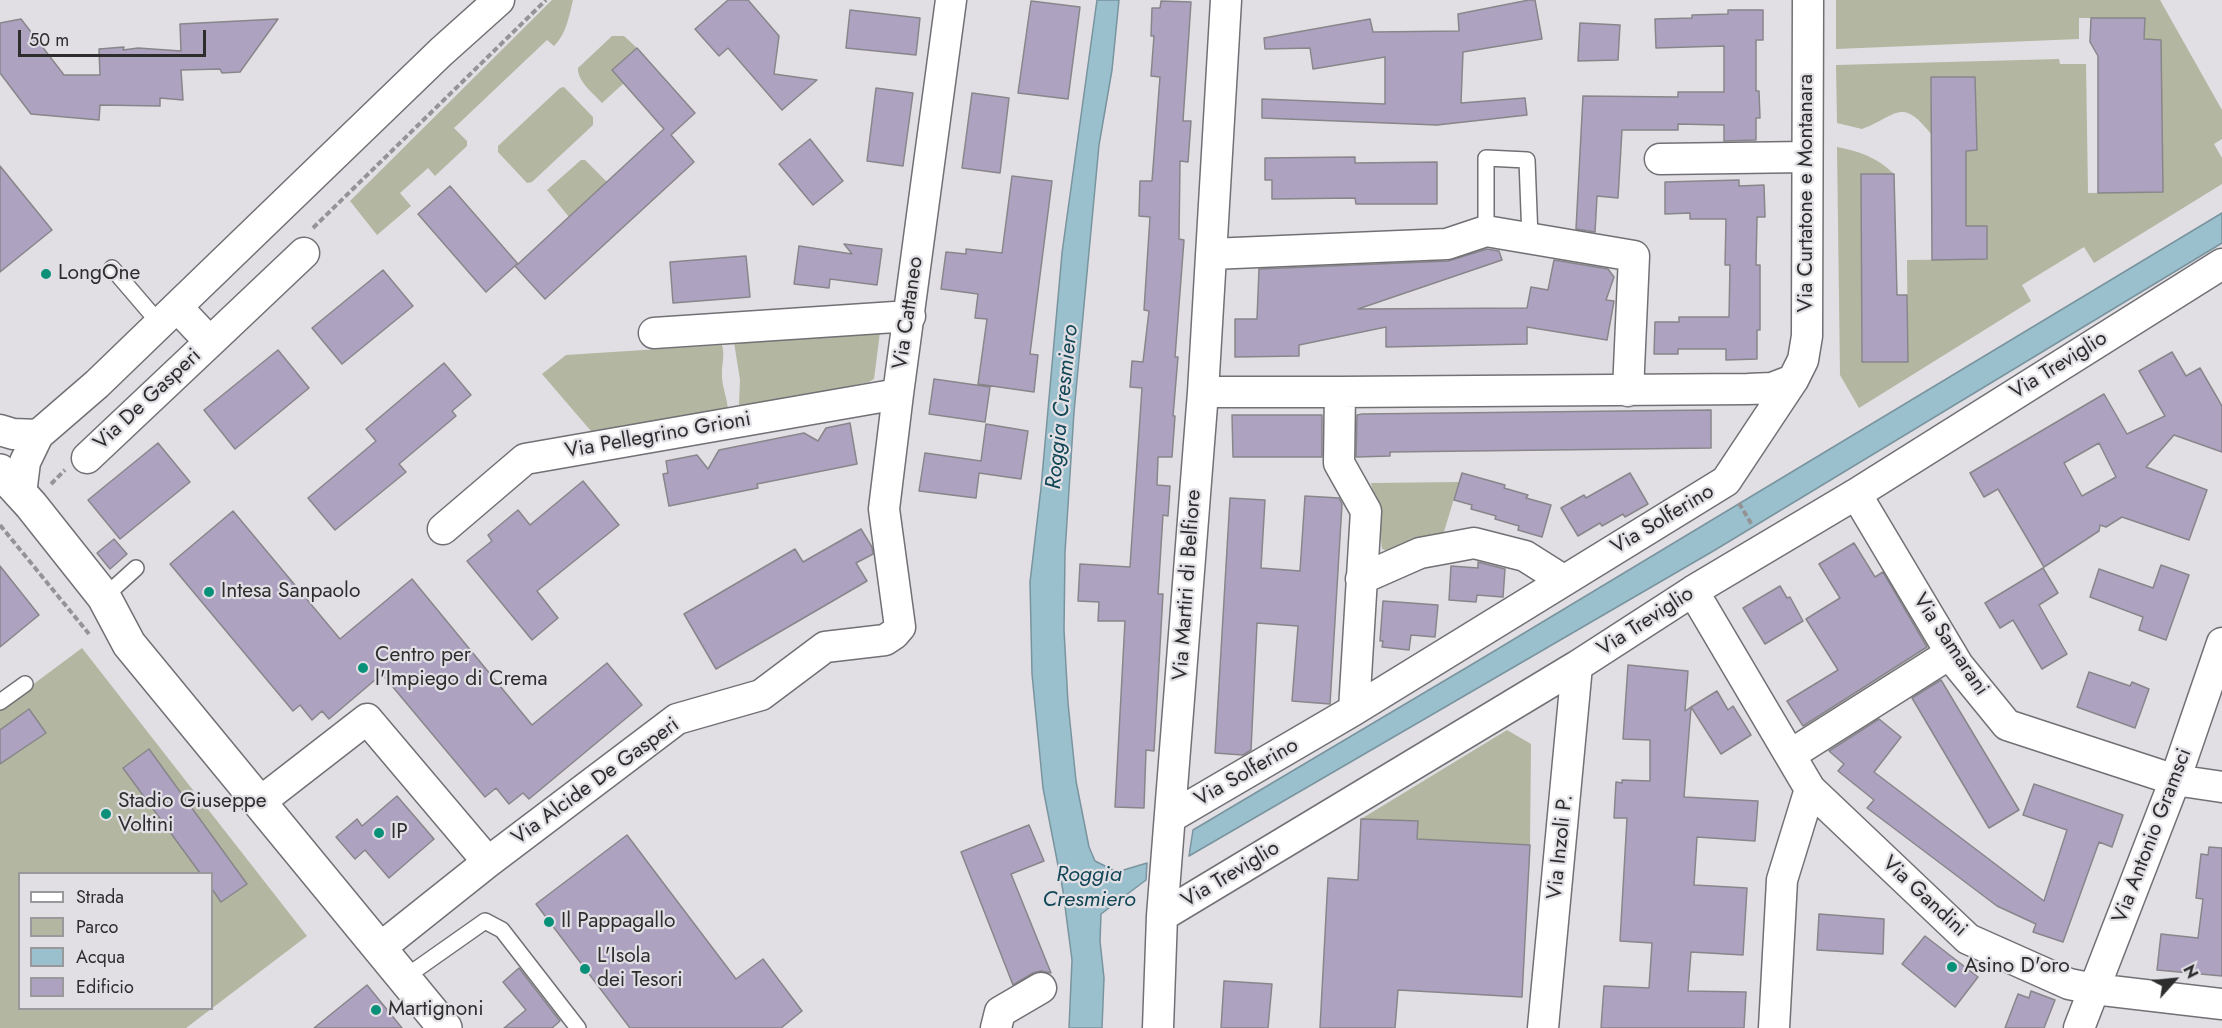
<!DOCTYPE html>
<html>
<head>
<meta charset="utf-8">
<style>
	body { margin:0 }
	#map { position:relative; width:2222px; height:1028px; overflow:hidden; background:#e1dfe4; font-family:Jost,sans-serif }
	canvas { display:block }
	.legend { position:absolute; left:18px; top:872px; width:195px; height:138px; box-sizing:border-box; background:#e1dfe4; border:2px solid #99989b; margin:0; padding:8px 10px; list-style:none; font-size:18px; color:#2d2d2e }
	.legend li { display:flex; align-items:center; gap:12px; height:30px }
	.legend b { width:30px; border:2px solid #99989b }
	.north { position:absolute; left:2144px; top:950px; width:60px; height:60px; -webkit-text-stroke:4px #e1dfe4; paint-order:stroke; rotate:63deg; font-size:16px; font-weight:700; line-height:24px; text-align:center; color:#2d2d2e }
	.north::after { content:''; display:block; margin:auto; width:21px; height:27px; background:#2d2d2e; clip-path:polygon(50% 0,100% 100%,50% 72%,0 100%) }
	.scale { position:absolute; left:18px; top:30px; width:188px; height:27px; box-sizing:border-box; border:3px solid #2d2d2e; border-top:0; padding-left:8px; font-size:18px; line-height:21px; white-space:nowrap; color:#2d2d2e; -webkit-text-stroke:4px #e1dfe4; paint-order:stroke }
</style>
</head>
<body>
<div id="map">
<canvas width="2222" height="1028"></canvas>
<ul class="legend">
<li><b style="height:8px;background:#fff"></b>Strada</li>
<li><b style="height:16px;background:#b3b6a0"></b>Parco</li>
<li><b style="height:16px;background:#9ac0ce"></b>Acqua</li>
<li><b style="height:16px;background:#ada3c1"></b>Edificio</li>
</ul>
<div class="north">N</div>
<div class="scale">50 m</div>
</div>
<script>
const ctx = document.querySelector('canvas').getContext('2d');
ctx.lineJoin = 'round';
function paint(path, color) { ctx.fillStyle = color; ctx.fill(path, 'evenodd'); }
function trace(path, color, width, dash) { ctx.strokeStyle = color; ctx.lineWidth = width; ctx.lineCap = dash ? 'butt' : 'round'; ctx.setLineDash(dash || []); ctx.stroke(path); }
function label(font, color, halo, rows, align = 'center') {
  ctx.font = font + ' Jost,sans-serif'; ctx.lineWidth = 4.5; ctx.setLineDash([]); ctx.textBaseline = 'middle'; ctx.strokeStyle = halo; ctx.fillStyle = color; for (const [text, x, y, turn = 0] of rows) {
    ctx.save(); ctx.translate(x, y); ctx.rotate((+turn || 0) * Math.PI / 180); ctx.textAlign = isNaN(turn) ? turn : align; if (halo) ctx.strokeText(text, 0, 0); ctx.fillText(text, 0, 0); ctx.restore();
  }
}
paint(new Path2D(`
	M552 0H573C569 17 566 34 554 46L547 40 454 128 467 141V146L435 176 428 168 400 193 411 206 377 235 350 201Z
	M1836 0H2160L2222 110V139L2214 144 2222 158V184L2094 263 2084 247 2022 285 2031 301 1859 408 1840 375 1837 147C1859 151 1878 158 1894 174L1861 175 1862 362 1908 361 1907 260 1987 259V227L1966 226V151L1977 150 1975 77H1931V134C1901 96 1897 116 1862 129L1837 123 1836 65 2059 59 2060 64H2086L2088 193 2162 192 2161 40 2144 39 2145 18H2079V39L1836 49Z
	M612 36H624L637 48 613 70 624 83 602 103C594 94 577 81 578 68Z
	M564 87 593 117V125L532 182 527 183 498 152V146L560 88Z
	M581 160H585L607 182 569 217 547 190Z
	M880 332 874 379 869 382 742 409 739 404 740 380 734 342Z
	M722 345C725 355 722 363 722 373 721 386 728 398 728 412L597 438 542 374 566 355Z
	M1459 482 1443 535 1392 552 1382 549 1378 513 1371 483Z
	M82 648 307 936 186 1028H0V709ZM20 874H212V1008H20Z
	M1507 730 1531 744 1530 845 1417 839 1418 821 1361 819Z`), '#b3b6a0');
const water = new Path2D(`
	M1097 0H1119L1112 70 1099 145 1074 412 1065 552 1064 630 1068 703 1076 781 1089 847 1095 861 1117 872 1147 863 1146 880 1101 914 1100 941 1104 978 1102 1028H1069L1072 960 1063 891 1043 788 1032 674 1030 582 1041 488 1062 253Z
	M2222 213V243L1715 550 1189 856 1193 830 1481 659Z`);
paint(water, '#9ac0ce');
trace(water, '#79949e', 1.5);
const building = new Path2D(`
	M728 0H748L779 36 774 74 817 80 782 110 728 48 719 56 695 29Z
	M1529 0H1535L1542 39 1463 52 1461 103 1525 98 1527 115 1437 125 1262 118V99L1385 104V57L1313 69 1310 48 1265 49 1264 38 1370 19 1373 32 1459 31 1458 14Z
	M1031 1 1080 7 1068 99 1018 93Z
	M1161 1 1191 2 1183 121H1191L1188 162 1180 161 1179 239 1184 240 1175 357H1178L1173 416H1175L1172 457H1158L1157 485 1170 486 1168 516 1163 515 1158 594H1163L1154 751 1146 750 1144 808 1115 807 1125 621H1098L1099 602 1078 601 1080 564 1130 567 1142 388 1130 387 1132 361 1143 362 1149 311 1144 310 1150 217 1139 216 1140 181H1152L1160 77 1151 76 1154 36H1151L1152 8H1160Z
	M850 10 920 18 916 55 846 48Z
	M1728 10H1763V40H1756V91H1759L1760 118H1756V140L1724 141V125L1678 124V130H1622L1618 198 1597 196 1595 232 1576 229 1583 96 1678 97V92H1724V46L1656 48 1655 19 1692 18V15L1728 14Z
	M2091 18H2145L2144 39 2161 40 2163 192 2098 193V56L2090 42Z
	M21 19 64 75H100L99 49 124 47 123 50 138 48 181 51 180 24 278 19 240 72 222 73 220 69 181 70 183 100 160 98V106L100 105 99 120 31 114 0 73V23Z
	M1580 23 1620 25 1618 60 1578 61Z
	M637 48 695 113 671 135 694 162 545 299 515 266 517 264 486 292 418 214 450 186 518 264 664 129 612 70Z
	M1931 77H1975L1977 150 1966 151V226H1987V259L1932 260Z
	M876 88 913 93 903 166 867 161Z
	M972 93 1009 98 1000 173 962 168Z
	M810 139 843 181 813 205 779 164Z
	M1355 157V163L1437 162V204H1356L1355 198 1272 199V180H1265V158Z
	M0 166 52 230 0 272Z
	M1861 174H1894L1897 295H1907L1908 362H1862Z
	M1012 176 1052 181 1030 354 1038 355 1034 392 978 384 987 319 975 318 978 294 941 289 946 252 966 254V249L1002 253Z
	M1739 180V186L1764 185 1765 217H1757L1756 265H1760V330H1757V359L1726 360V349H1678V354H1654L1655 322H1679V317H1729L1730 265H1725L1726 219H1690V213L1665 214V182Z
	M844 244 882 249 877 285 830 279 829 288 794 284 799 246 852 254Z
	M1487 249 1499 251 1502 260 1358 309 1527 308 1531 287 1548 290 1554 260 1608 269 1614 277 1606 300 1614 301 1607 340 1527 327V344L1386 347V327L1299 345V356L1235 357V319H1257L1259 269 1448 261Z
	M746 256 750 297 673 303 670 262Z
	M383 270 413 306 342 364 312 328Z
	M278 350 309 388 235 449 204 410Z
	M2172 352 2186 376 2200 368 2222 406V452L2174 435 2146 467 2207 490 2189 540 2122 517 2106 527 2100 525 2099 531 2044 567 1998 489 1984 497 1970 473 2104 394 2127 434 2165 416 2139 371ZM2099 443 2116 477 2082 496 2064 463Z
	M444 363 471 395 452 411 456 416 399 464 406 472 335 530 308 498 376 441 366 429Z
	M934 379 990 387 985 422 929 414Z
	M1711 410V448L1390 452V456L1356 457 1357 415 1362 414Z
	M1232 415H1322V457H1233Z
	M850 423 857 464 757 484 758 488 669 506 663 474 668 473 666 461 697 455 708 469 719 450 804 433 818 441 826 428Z
	M986 424 1028 431 1021 479 979 473 976 498 919 491 925 453 981 461Z
	M158 443 190 482 120 539 88 500Z
	M1462 473 1505 485 1504 488 1528 495 1526 498 1551 505 1542 537 1518 530 1519 526 1495 519 1496 516 1471 509 1472 505 1454 500Z
	M1630 473 1648 504 1625 517 1623 514 1602 526 1600 523 1578 536 1561 508 1584 495 1586 498Z
	M583 481 619 525 537 591 558 618 532 640 467 561 492 541 488 535 518 510 530 525Z
	M1305 496 1339 498 1342 504 1330 704 1292 701 1298 626 1257 623 1251 750 1243 755 1215 753 1230 498 1265 500 1261 568 1300 571Z
	M233 511 340 639 412 579 532 725 607 663 642 705 529 799 523 793 509 804 496 788 485 797 382 674 329 719 322 711 312 720 300 705 293 711 170 564Z
	M861 529 872 547 873 554 856 563 867 581 716 669 684 614 795 549 803 562Z
	M114 539 127 554 110 569 97 553Z
	M1854 543 1875 577 1883 572 1927 647 1803 726 1787 701 1838 670 1806 619 1840 598 1819 564Z
	M1478 562 1505 569 1503 597 1477 595 1476 602 1449 600 1451 566 1478 568Z
	M2161 565 2189 575 2166 640 2139 630 2143 617 2090 597 2099 569 2153 588Z
	M0 566 39 615 0 647Z
	M2043 568 2058 593 2039 605 2067 654 2042 669 2013 620 2000 628 1985 603Z
	M1780 586 1787 598 1790 597 1803 621 1765 644 1743 608Z
	M1383 601 1438 605 1435 637 1411 635 1409 650 1382 647 1383 641H1380Z
	M1628 665 1688 671 1685 711 1691 707 1684 797 1758 801 1755 841 1697 837 1694 885 1747 888 1743 955 1691 952 1688 991 1746 992 1744 1028H1601L1604 986 1649 988 1652 943 1620 941 1627 818H1614L1616 782 1622 783V780L1650 781V740L1623 739Z
	M2089 672 2130 686 2132 682 2149 689 2135 728 2077 707Z
	M1941 680 2019 810 1989 828 1912 698Z
	M1717 691 1728 710 1733 706 1751 735 1721 754 1691 707Z
	M29 709 46 733 0 764V730Z
	M1879 719 1901 737 1874 772 2044 901 2067 830 2023 815 2034 784 2123 815 2112 847 2099 842 2063 942 2033 932 2036 924 1997 906 1867 808 1874 800 1838 771 1844 764 1829 751Z
	M149 749 247 884 221 902 212 889V873H200L123 768Z
	M397 796 434 839 389 878 365 850 355 859 336 837 357 819 362 826Z
	M1361 819 1418 821 1417 839 1530 845 1522 997 1398 990 1395 1028H1320L1328 878 1358 880Z
	M1029 825 1044 861 1011 874 1051 973 1041 971 1033 973 1013 985 961 852Z
	M627 835 736 979 763 959 802 1011 781 1028H630L536 904Z
	M2209 847 2222 848V976L2157 970 2161 934 2198 938 2203 899 2196 898 2201 854 2208 855Z
	M1819 914 1884 919 1883 954 1817 950Z
	M1925 936 1978 977 1955 1007 1902 964Z
	M519 968 560 1021 552 1028H504L526 1010 503 982Z
	M1224 981 1272 984 1268 1028H1221Z
	M367 985 402 1028H314Z
	M2031 991 2055 1000 2044 1028H2005L2018 994 2029 998Z`);
paint(building, '#ada3c1');
trace(building, '#88868a', 1.5);
const service = new Path2D(`
	M1486 231V158L1527 160 1530 238
	M112 268 160 324
	M104 597 136 568
	M0 702 25 684
	M404 978 485 921 502 930 578 1028`);
const minor = new Path2D(`
	M1660 159 1807 157
	M1211 254 1447 244 1486 231 1634 256 1628 391
	M177 307 210 342 304 253
	M654 333 910 316
	M1203 392H1340L1748 389 1772 388 1793 380
	M1340 392 1339 463 1366 511 1354 710
	M0 430 13 434 38 435
	M87 458 210 342
	M21 494 25 462 38 435 97 384 441 52 499 0
	M1856 494 1958 665 2007 725 2175 780 2222 787
	M443 529 525 459 898 394
	M1361 579 1420 553 1474 543 1525 556 1563 580
	M1693 591 1810 789 1968 939 2069 984 2094 989 2222 1004
	M1790 755 1951 653
	M260 802 367 719 488 862 677 719 761 695 825 647 885 640 894 634 900 627 884 509 898 394 951 0
	M1171 817 1354 710 1726 481 1793 380 1803 360 1807 336 1808 0
	M1162 916 1577 666 1693 591 1856 494 2222 264
	M380 948 488 862
	M996 1028 1000 1012 1041 988
	M1158 1028 1162 916 1203 392 1226 0
	M1543 1028 1577 666
	M1774 1028 1782 880 1810 789
	M2079 1028 2175 780 2222 643`);
const tertiary = new Path2D(`
	M0 471 31 505 104 597 129 644 445 1028`);
trace(service, '#717074', 18);
trace(minor, '#717074', 33);
trace(tertiary, '#717074', 36);
trace(new Path2D(`
	M313 228 546 0
	M51 484 65 470
	M1739 503 1752 525
	M0 525 89 634`), '#949396', 4, [6, 3]);
trace(service, '#fff', 15);
trace(minor, '#fff', 30);
trace(tertiary, '#fff', 33);
for (const [x, y, r, color] of [
	[46,274,6,"#099078"],
	[209,592,6,"#099078"],
	[363,668,6,"#099078"],
	[106,814,6,"#099078"],
	[379,833,6,"#099078"],
	[549,922,6,"#099078"],
	[1952,967,6,"#099078"],
	[585,969,6,"#099078"],
	[376,1010,6,"#099078"]
]) { const dot = new Path2D(); dot.arc(x, y, r, 0, 2 * Math.PI); ctx.fillStyle = color; ctx.fill(dot); trace(dot, '#e1dfe4', 2); }
label('21px', '#2d2d2e', '#e1dfe4', [
	["Via Curtatone e Montanara",1807,193,-90],
	["Via Cattaneo",909,313,-82],
	["Via Treviglio",2059,366,-32],
	["Via De Gasperi",148,400,-43],
	["Via Pellegrino Grioni",658,436,-10],
	["Via Solferino",1663,520,-31],
	["Via Martiri di Belfiore",1188,585,-86],
	["Via Treviglio",1646,622,-33],
	["Via Samarani",1950,645,56],
	["Via Solferino",1247,773,-30],
	["Via Alcide De Gasperi",596,782,-36],
	["Via Antonio Gramsci",2153,836,-69],
	["Via Inzoli P.",1561,847,-84],
	["Via Treviglio",1231,875,-31],
	["Via Gandini",1924,897,43]
]);
label('21px', '#2d2d2e', '#e1dfe4', [
	["LongOne",58,274],
	["Intesa Sanpaolo",221,592],
	["Centro per",375,656],
	["l'Impiego di Crema",375,680],
	["Stadio Giuseppe",118,802],
	["Voltini",118,826],
	["IP",391,833],
	["Il Pappagallo",561,922],
	["L'Isola",597,957],
	["dei Tesori",597,981],
	["Asino D'oro",1964,967],
	["Martignoni",388,1010]
], 'left');
label('italic 22px', '#114656', '#e1dfe4', [
	["Roggia Cresmiero",1063,407,-84],
	["Roggia",1089,876],
	["Cresmiero",1089,901]
]);
</script>
</body>
</html>
